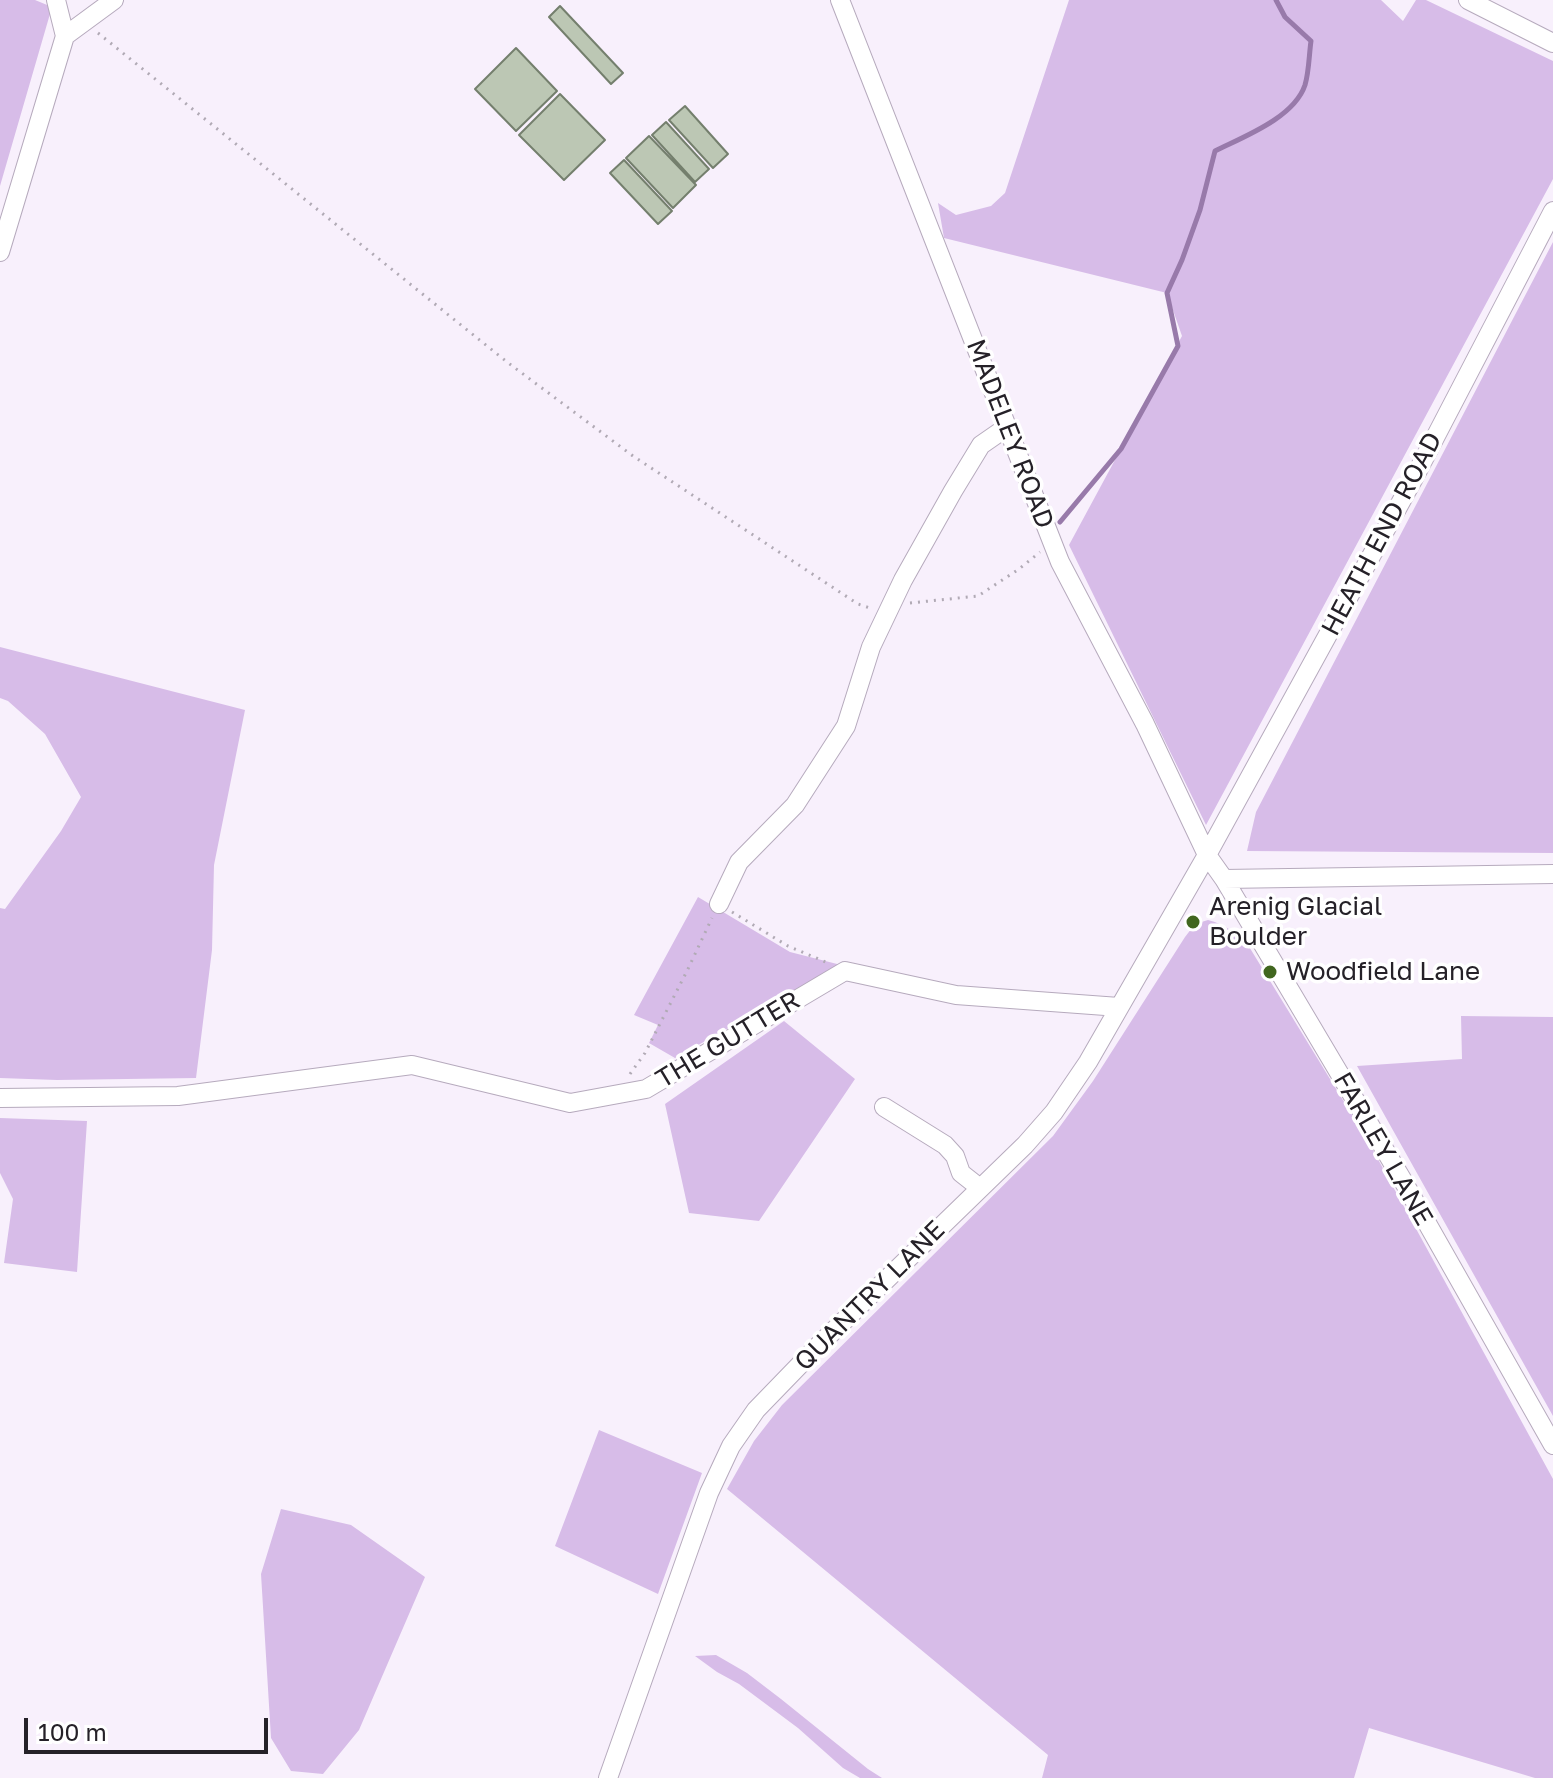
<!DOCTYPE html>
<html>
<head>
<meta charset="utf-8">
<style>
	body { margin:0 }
	#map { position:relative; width:1553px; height:1778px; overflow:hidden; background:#f8f0fc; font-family:"Golos Text",sans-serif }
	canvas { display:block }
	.scale { position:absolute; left:24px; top:1718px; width:244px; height:36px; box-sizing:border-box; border:4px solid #252128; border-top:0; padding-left:10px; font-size:24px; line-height:28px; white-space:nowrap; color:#252128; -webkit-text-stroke:6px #fff; paint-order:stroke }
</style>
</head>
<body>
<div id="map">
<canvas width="1553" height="1778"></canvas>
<div class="scale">100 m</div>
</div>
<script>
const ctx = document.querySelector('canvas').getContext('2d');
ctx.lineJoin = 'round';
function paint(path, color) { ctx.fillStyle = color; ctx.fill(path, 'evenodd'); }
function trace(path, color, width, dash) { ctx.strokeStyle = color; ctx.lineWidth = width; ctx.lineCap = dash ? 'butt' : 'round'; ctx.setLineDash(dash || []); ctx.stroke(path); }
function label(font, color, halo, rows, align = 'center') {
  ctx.font = font + ' "Golos Text",sans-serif'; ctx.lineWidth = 7; ctx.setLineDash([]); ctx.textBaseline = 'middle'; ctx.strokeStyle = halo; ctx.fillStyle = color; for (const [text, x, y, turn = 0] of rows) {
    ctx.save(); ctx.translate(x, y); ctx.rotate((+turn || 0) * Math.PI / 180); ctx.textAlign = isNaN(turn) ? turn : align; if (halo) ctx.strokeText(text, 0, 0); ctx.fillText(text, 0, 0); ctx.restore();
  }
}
paint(new Path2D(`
	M0 0H35L52 7 0 186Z
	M1069 0H1381L1403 21 1416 0H1426L1553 61V179L1206 825 1069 545 1182 336 1167 293 944 238 938 203 956 215 991 206 1005 193Z
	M1553 242V853L1247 851 1256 812Z
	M0 647 245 710 214 865 212 950 196 1078 57 1080 0 1078V908L5 909 61 831 81 797 45 734 8 701 0 698Z
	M698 897 790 952 841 965 675 1058 649 1043 658 1025 634 1015Z
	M1208 920C1225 924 1235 933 1248 945L1368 1141 1553 1479V1778H1535L1369 1728 1354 1778H1042L1048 1755 727 1489 754 1441 782 1405 1053 1136 1093 1081 1185 937 1195 924Z
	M1461 1016 1553 1017V1416L1357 1066 1462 1059Z
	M784 1021 855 1079 759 1221 689 1213 665 1104Z
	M0 1118 87 1121 77 1272 4 1263 13 1199 0 1173Z
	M599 1430 702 1473 658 1594 555 1546Z
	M281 1509 351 1525 425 1577 359 1730 323 1774 291 1771 271 1738 261 1574Z
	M716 1655 747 1673 781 1699 868 1769 882 1778H860L843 1768 798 1728 739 1684 717 1672 695 1656Z`), '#d7bce8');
trace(new Path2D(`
	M1060 522 1121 449 1178 346 1167 293 1182 260 1200 210 1215 151C1243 137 1294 118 1305 85 1309 72 1309 55 1311 41L1285 17 1276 0`), '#987aaa', 5);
const building = new Path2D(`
	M560 6 623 73 611 84 549 17Z
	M516 48 557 91 516 131 475 89Z
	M560 94 605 140 564 180 519 135Z
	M685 106 728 154 713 168 669 120Z
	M666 122 709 169 695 182 652 135Z
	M649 136 696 185 673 208 626 158Z
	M624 160 672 211 658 224 610 173Z`);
paint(building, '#bcc7b4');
trace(building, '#747f6d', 2);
const minor = new Path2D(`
	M840 0 1060 562 1145 724 1207 855 1224 879 1402 1179 1553 1445
	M1468 0 1553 43
	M65 36 114 0
	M0 252 65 36 56 0
	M1224 879 1553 874
	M719 904 739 862 795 805 846 726 871 647 903 580 953 491 981 445 1007 427
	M0 1098 178 1096 412 1065 570 1103 646 1089 845 971 956 995 1119 1007
	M884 1107 945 1145 955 1156 961 1173 980 1188
	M608 1778 709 1493 731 1446 756 1410 819 1345 1025 1145 1054 1112 1088 1062 1207 855 1414 478 1553 211`);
trace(minor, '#b6aabd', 20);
trace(new Path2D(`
	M98 33 507 362 633 456 858 604 870 608
	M910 603 978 596 1019 569 1040 552
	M732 912 788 946 828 963
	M630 1074 645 1053 687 971 712 918`), '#b1aab5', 3, [2, 6]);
trace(minor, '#fff', 18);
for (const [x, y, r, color] of [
	[1193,922,8,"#41661f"],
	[1270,972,8,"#41661f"]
]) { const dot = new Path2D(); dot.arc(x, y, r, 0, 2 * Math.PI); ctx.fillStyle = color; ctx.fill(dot); trace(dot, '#fff', 3); }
label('26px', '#252128', '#fff', [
	["MADELEY ROAD",1010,434,69],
	["HEATH END ROAD",1382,534,-62],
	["THE GUTTER",728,1040,-31],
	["FARLEY LANE",1383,1149,60],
	["QUANTRY LANE",870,1296,-45]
]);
label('26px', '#252128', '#fff', [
	["Arenig Glacial",1209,907],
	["Boulder",1209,937],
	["Woodfield Lane",1286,972]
], 'left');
</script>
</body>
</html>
